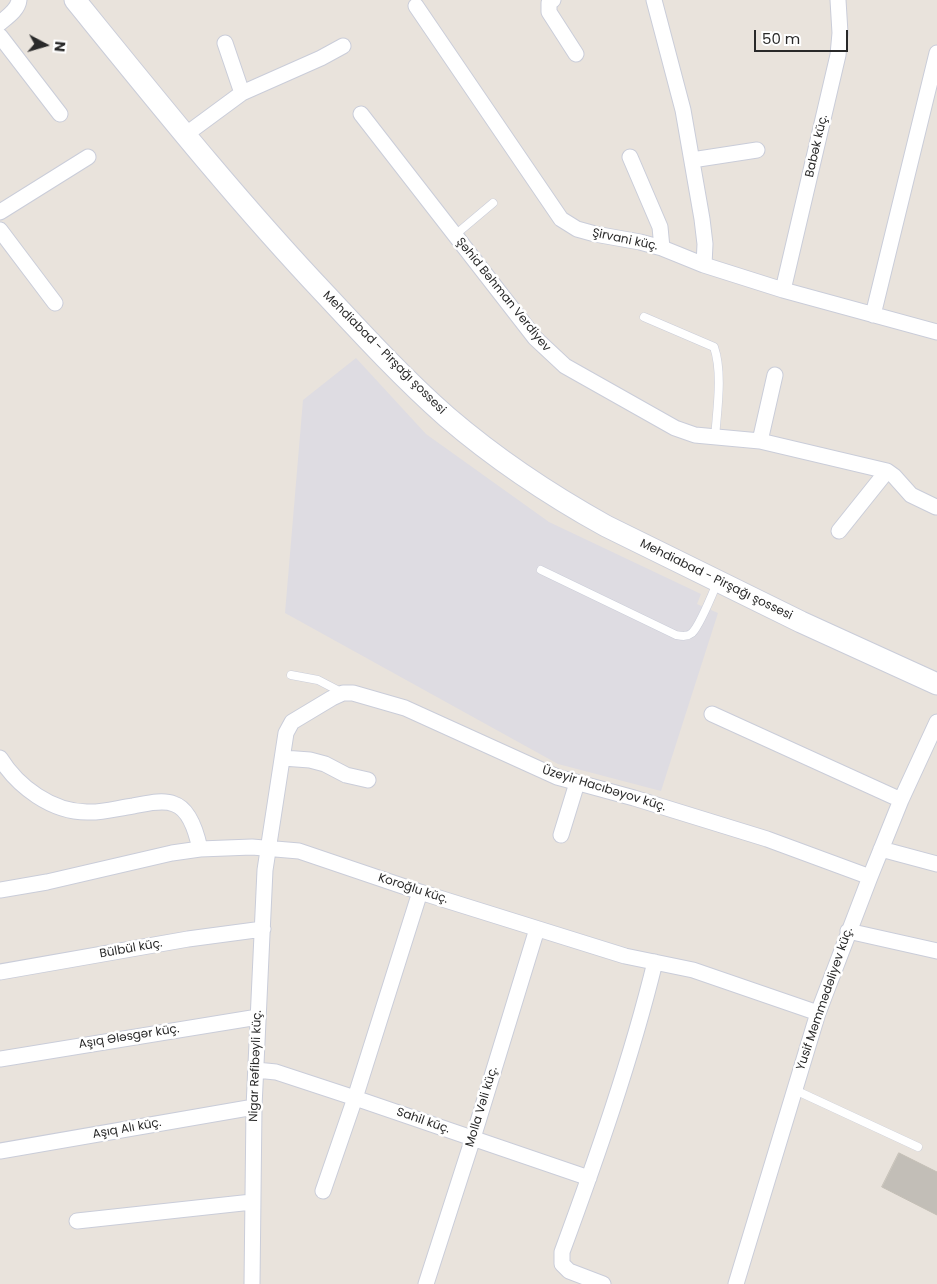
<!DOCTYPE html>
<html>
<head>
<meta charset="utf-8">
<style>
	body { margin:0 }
	#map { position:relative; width:937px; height:1284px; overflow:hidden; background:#e9e3dc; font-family:Poppins,sans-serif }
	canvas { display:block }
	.north { position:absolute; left:20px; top:20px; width:50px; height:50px; -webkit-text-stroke:4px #fff; paint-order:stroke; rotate:96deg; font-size:14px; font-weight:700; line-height:20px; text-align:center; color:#292929 }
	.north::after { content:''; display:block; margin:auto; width:18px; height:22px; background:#292929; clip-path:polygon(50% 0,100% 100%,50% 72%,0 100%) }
	.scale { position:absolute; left:754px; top:30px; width:94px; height:22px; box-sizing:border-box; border:2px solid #292929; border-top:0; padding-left:6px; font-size:15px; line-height:18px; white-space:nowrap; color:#292929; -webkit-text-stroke:4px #fff; paint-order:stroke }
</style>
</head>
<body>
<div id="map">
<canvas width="937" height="1284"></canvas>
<div class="north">N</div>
<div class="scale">50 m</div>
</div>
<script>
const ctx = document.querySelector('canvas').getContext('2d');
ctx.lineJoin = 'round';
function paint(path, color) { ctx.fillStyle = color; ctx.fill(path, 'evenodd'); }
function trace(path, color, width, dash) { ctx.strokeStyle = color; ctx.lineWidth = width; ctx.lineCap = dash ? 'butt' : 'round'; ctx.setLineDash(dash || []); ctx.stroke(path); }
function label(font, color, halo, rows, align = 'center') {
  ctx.font = font + ' Poppins,sans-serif'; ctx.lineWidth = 5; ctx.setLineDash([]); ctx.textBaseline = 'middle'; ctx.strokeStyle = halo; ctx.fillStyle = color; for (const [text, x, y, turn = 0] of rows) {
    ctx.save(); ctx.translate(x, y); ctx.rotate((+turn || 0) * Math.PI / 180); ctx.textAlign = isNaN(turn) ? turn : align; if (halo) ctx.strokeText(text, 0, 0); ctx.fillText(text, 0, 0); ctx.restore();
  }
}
paint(new Path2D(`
	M356 358 426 434 549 522 701 594 697 604 718 613 661 791 558 764 285 613 303 400Z`), '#dedce2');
const building = new Path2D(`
	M899 1153 937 1172V1215L882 1187Z`);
paint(building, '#c2beb7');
trace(building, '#c4bfb6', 1);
const service = new Path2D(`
	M455 235 493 203
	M644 317 714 347C723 373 717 410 715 438
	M541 570 676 635C682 636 687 637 692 633 700 625 712 595 717 583
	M291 675 318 680 343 693
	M795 1090 918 1147`);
const minor = new Path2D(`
	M553 0 549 3V12L576 54
	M654 0 683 110 702 219 705 244 704 265
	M416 6 561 219 577 229 595 234 640 242 662 248 704 265 783 290 937 332
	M0 23C7 17 18 10 19 0
	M0 36 60 114
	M225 43 242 93
	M361 114 535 338 565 366 675 428 695 435 760 441 887 471 894 476 911 495 936 507
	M185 135 242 93 321 58 343 46
	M630 157 660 227 662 248
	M692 160 757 150
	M0 212 88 157
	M0 230 55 303
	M783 290 838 55 840 33 838 0
	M873 315 937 53
	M760 441 775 375
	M839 531 887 471
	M712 714 901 800
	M0 758C18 787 52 812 87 812 102 813 118 808 133 806 145 804 162 799 174 804 190 809 197 835 200 849
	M283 758 310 760 325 764 346 775 368 780
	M561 835 577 783
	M881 849 937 864
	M0 890 47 882 172 853 200 849 252 847 299 851 420 892 625 956 693 970 818 1013
	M848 931 937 951
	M0 972 188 939 263 929
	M0 1059 258 1017
	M256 1070 276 1072 355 1098 589 1178
	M0 1151 254 1107
	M323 1191 355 1098 420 892
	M77 1221 252 1202
	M252 1284 254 1107 265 870 286 733 292 722 332 698 343 693H353L405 708 557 777 634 798 767 839 870 877
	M426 1284 473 1138 537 929
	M603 1284 569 1271 562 1264V1252C597 1157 631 1060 655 962
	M736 1284 818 1013 870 877 901 800 937 722`);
const secondary = new Path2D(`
	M75 0C157 101 238 202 327 296 366 338 405 380 447 417 496 459 550 495 606 526L801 622 937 684`);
trace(service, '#cacdd9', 9);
trace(minor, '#cacdd9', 17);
trace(secondary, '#cacdd9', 23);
trace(service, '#fff', 8);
trace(minor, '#fff', 15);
trace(secondary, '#fff', 21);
label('12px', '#292929', '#fff', [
	["Babək küç.",817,146,-77],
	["Şirvani küç.",625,240,12],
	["Şəhid Bəhman Verdiyev",503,295,51],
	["Mehdiabad - Pirşağı şossesi",384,353,45],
	["Mehdiabad - Pirşağı şossesi",716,580,26],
	["Üzeyir Hacıbəyov küç.",604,789,17],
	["Koroğlu küç.",413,889,18],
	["Bülbül küç.",131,949,-10],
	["Yusif Məmmədəliyev küç.",825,999,-71],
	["Aşıq Ələsgər küç.",129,1037,-9],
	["Nigar Rəfibəyli küç.",256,1066,-88],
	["Molla Vəli küç.",482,1107,-73],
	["Sahil küç.",423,1121,19],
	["Aşıq Alı küç.",127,1129,-10]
]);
</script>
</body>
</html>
